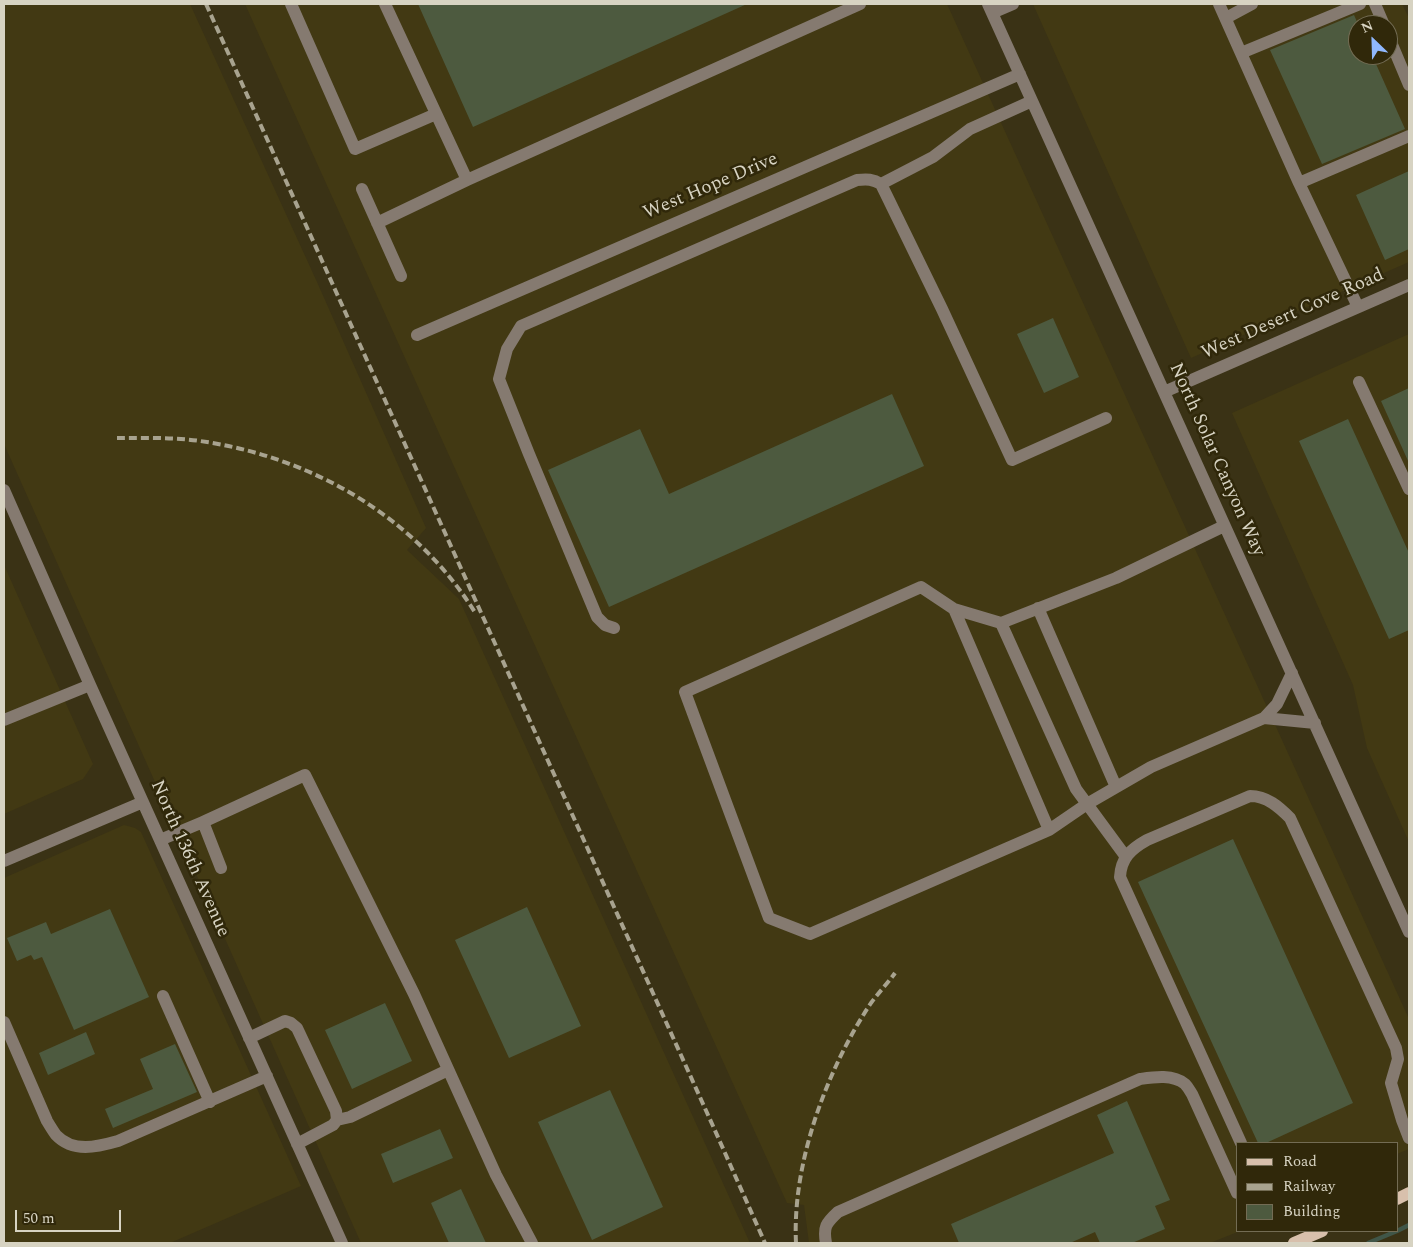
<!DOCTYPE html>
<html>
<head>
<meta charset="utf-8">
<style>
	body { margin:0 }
	#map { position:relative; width:1413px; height:1247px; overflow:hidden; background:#3a3215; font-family:Spectral,serif }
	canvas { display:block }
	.frame { position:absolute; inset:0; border:5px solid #d7d3c2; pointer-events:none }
	.legend { position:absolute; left:1236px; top:1142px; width:162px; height:90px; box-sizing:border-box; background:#30280a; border:1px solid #736c54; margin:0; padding:6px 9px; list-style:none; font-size:15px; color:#d7d3c2 }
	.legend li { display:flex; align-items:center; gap:10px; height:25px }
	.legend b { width:25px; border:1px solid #736c54 }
	.north { position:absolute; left:1348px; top:15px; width:50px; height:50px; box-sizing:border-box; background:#30280a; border:1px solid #736c54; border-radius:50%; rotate:336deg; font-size:14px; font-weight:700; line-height:20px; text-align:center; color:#d7d3c2 }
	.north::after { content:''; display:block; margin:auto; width:18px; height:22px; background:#90b8fd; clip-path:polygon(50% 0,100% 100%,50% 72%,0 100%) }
	.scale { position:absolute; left:15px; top:1210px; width:106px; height:22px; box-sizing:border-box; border:2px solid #d7d3c2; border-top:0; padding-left:6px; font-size:15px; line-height:18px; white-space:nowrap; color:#d7d3c2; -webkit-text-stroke:4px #30280a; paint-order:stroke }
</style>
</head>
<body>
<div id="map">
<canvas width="1413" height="1247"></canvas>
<div class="frame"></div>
<ul class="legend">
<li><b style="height:6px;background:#d8c0ac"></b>Road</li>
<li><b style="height:6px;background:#a8a38f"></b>Railway</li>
<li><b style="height:14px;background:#4d5a3f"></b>Building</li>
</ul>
<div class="north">N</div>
<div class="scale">50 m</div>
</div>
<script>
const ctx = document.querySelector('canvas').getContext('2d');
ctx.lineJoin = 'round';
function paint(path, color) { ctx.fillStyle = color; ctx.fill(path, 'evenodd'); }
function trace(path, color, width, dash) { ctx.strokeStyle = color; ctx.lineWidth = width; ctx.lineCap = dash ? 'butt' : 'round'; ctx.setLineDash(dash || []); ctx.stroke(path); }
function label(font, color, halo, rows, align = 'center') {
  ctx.font = font + ' Spectral,serif'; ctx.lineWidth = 5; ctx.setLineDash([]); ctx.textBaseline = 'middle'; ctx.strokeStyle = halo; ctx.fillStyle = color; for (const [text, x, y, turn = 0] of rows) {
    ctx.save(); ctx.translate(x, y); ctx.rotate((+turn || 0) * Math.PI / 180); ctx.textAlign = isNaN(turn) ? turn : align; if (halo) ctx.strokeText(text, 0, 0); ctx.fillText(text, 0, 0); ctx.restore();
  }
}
paint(new Path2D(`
	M4 4H190L317 282 426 528 407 550 459 599 750 1243H361L4 444Z
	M245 4H947L1409 1019V1149L1397 1154V1143H1237V1231H1240L1210 1243H809L804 1205 787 1203Z
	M1033 4H1402L1409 18V262L1191 358ZM1358 25H1388V55H1358Z
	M1409 334V842L1367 748 1353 685 1232 413Z
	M4 565 93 764 83 779 4 814Z
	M124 825 135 828 141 832 301 1186 170 1243H4V878Z`), '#423913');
trace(new Path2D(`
	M1397 1231 1409 1225
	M1368 1243 1397 1231`), '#405648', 4.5);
paint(new Path2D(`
	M418 4H747L473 127Z
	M1354 15 1358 24V55H1372L1405 129 1322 164 1270 50Z
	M1409 171V249L1385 260 1356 195Z
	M1053 318 1079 377 1044 393 1017 334Z
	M1409 388V463L1381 401Z
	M892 394 924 466 609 607 548 470 640 429 669 494Z
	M1348 419 1409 553V630L1389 639 1299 441Z
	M1233 839 1353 1103 1266 1143H1258L1138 882Z
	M527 907 581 1026 509 1058 455 940Z
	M110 909 149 997 74 1030 42 957 34 960 31 955 17 961 7 938 46 922 51 934Z
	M385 1003 412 1061 352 1089 325 1030Z
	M86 1032 95 1054 48 1075 39 1053Z
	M175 1044 197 1092 113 1128 105 1109 153 1089 140 1059Z
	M610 1090 663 1207 592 1240 538 1122Z
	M1127 1101 1170 1200 1155 1206 1165 1229 1132 1243H1100L1095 1232 1070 1243H959L951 1224 1114 1153 1097 1115Z
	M440 1129 453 1158 393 1183 381 1154Z
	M461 1189 486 1243H449L431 1203Z`), '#4d5a3f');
trace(new Path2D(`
	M291 4 355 149 436 114
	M385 4 467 180 860 4
	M988 4 1409 932
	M1219 4 1299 183 1358 307
	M1375 4 1384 25
	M992 13 1013 4
	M1226 18 1252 4
	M1388 35 1409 85
	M1241 53 1360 4
	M1299 183 1409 136
	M881 184 933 157 970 129 1032 101
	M362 189 401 276
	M377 223 467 180
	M417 335 1020 74
	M1359 382 1409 489
	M1164 392 1409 285
	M4 490 90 685 342 1243
	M1038 608 1116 787
	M954 609 1001 623
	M614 628 605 625 597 617 529 454 499 379 507 349 521 326 857 180C867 179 873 179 881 184L942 309 1012 460 1106 418
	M1292 673 1277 704 1264 718 1315 723
	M4 720 90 685
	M203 822 305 775 414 994 496 1175 532 1243
	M1049 830 954 609 921 587 685 692 769 918 810 934 1049 830 1087 804 1151 767 1264 718
	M160 840 203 822 221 868
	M1126 857 1076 789 1001 623 1116 578 1224 526
	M4 861 143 802
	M163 996 210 1102
	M4 1022 47 1121C50 1126 53 1131 56 1135 73 1153 97 1147 118 1141L267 1076
	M249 1038 285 1021 291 1023 297 1028 336 1111 337 1120 333 1125 297 1144
	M337 1120 350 1117 448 1070
	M1241 1143 1120 877C1121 858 1131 849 1147 840L1250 796C1267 796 1279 807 1290 818L1396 1048 1398 1059 1391 1083 1402 1120 1409 1138
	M826 1243C823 1227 826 1223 838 1212L1140 1079C1154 1077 1173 1074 1185 1084 1188 1087 1190 1091 1192 1094L1237 1193`), '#857a70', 12);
trace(new Path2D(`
	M1397 1199 1409 1193
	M1294 1243 1322 1231`), '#d8c0ac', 12);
trace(new Path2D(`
	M206 4 713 1126 765 1243
	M117 438C144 438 172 437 200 441 312 457 416 517 476 614
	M796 1243C792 1163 827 1069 871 1003 879 992 888 983 895 973`), '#a8a38f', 4, [8, 4]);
label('19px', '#d7d3c2', '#30280a', [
	["West Hope Drive",711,187,-23],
	["West Desert Cove Road",1293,315,-24],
	["North Solar Canyon Way",1216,460,66],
	["North 136th Avenue",189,859,66]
]);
</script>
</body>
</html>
